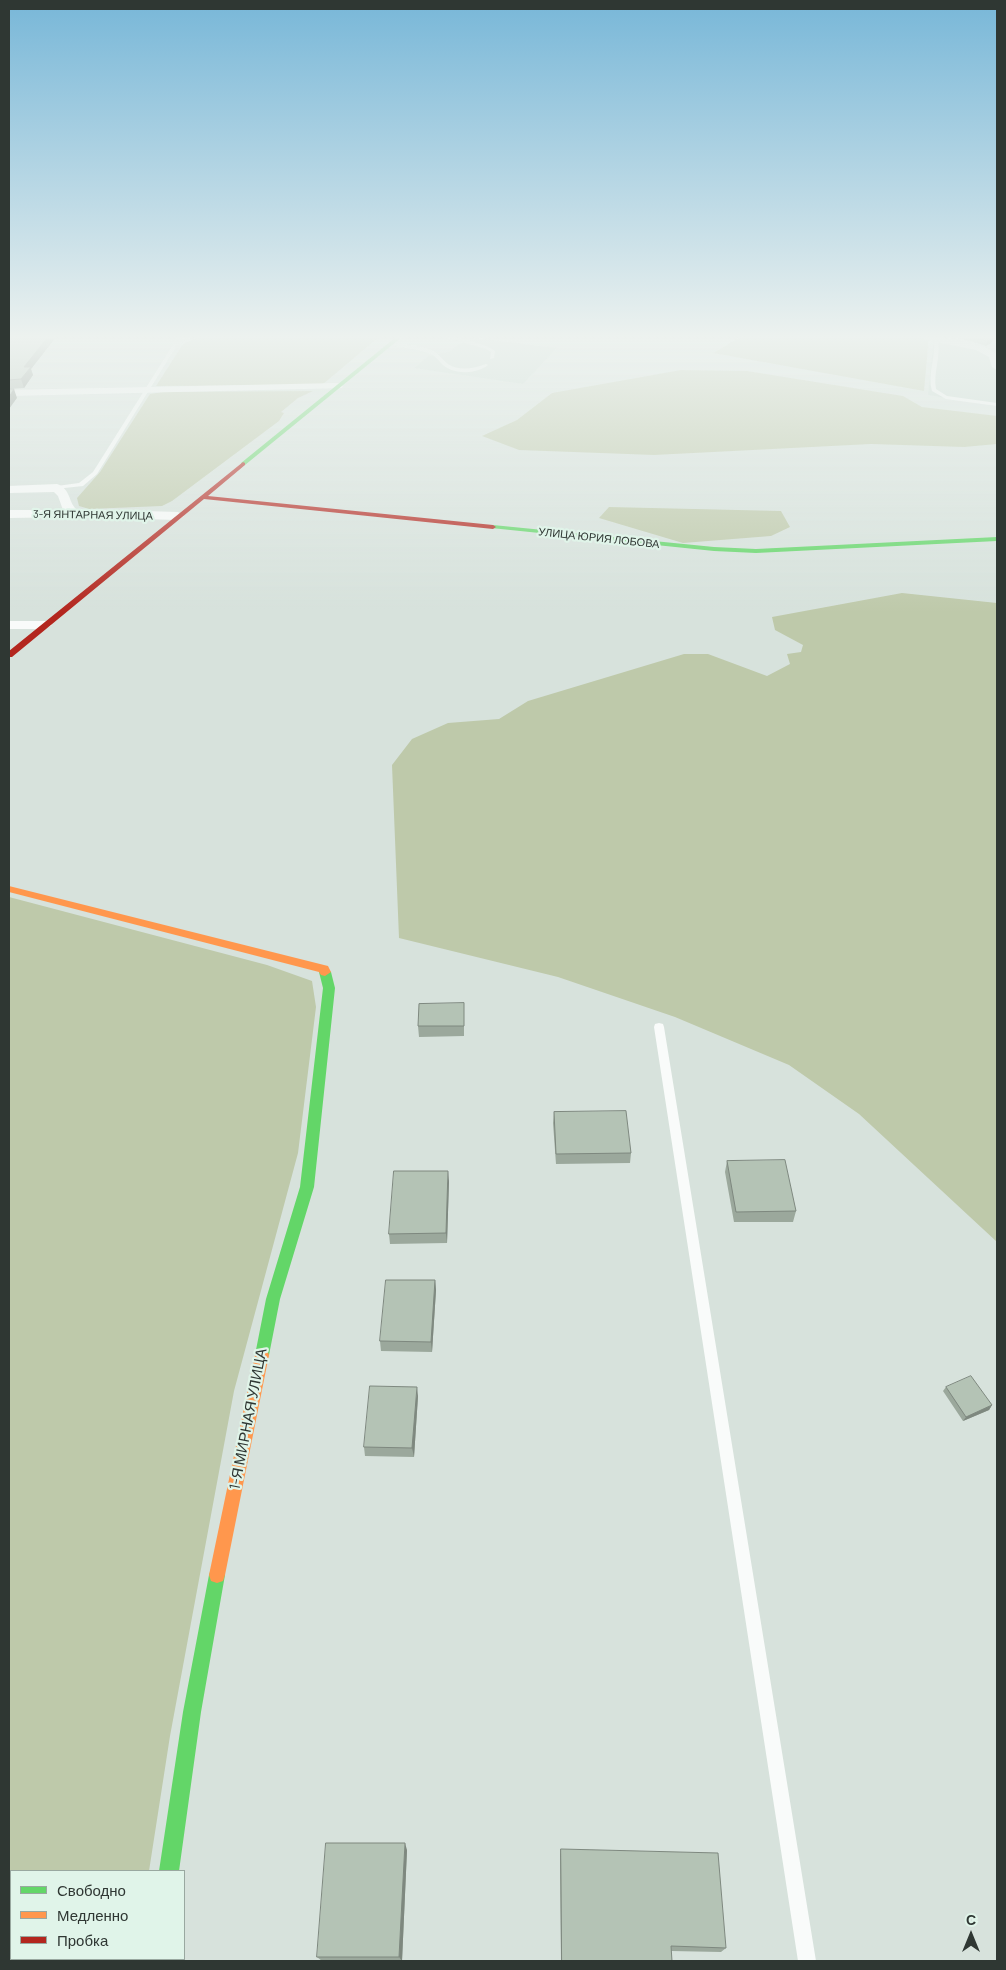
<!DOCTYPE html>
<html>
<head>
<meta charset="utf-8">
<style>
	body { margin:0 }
	#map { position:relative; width:1006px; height:1970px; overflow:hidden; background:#d7e2dc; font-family:Barlow,sans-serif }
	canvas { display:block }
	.frame { position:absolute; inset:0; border:10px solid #2f3733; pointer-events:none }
	.legend { position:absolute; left:10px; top:1870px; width:175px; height:90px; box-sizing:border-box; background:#e0f4e9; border:1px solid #99a8a0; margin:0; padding:6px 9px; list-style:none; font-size:15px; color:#2f3733 }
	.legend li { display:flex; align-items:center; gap:10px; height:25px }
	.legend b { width:25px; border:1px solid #99a8a0 }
	.north { position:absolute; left:946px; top:1910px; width:50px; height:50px; -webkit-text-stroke:4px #e0f4e9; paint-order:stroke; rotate:0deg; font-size:14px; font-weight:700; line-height:20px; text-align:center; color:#2f3733 }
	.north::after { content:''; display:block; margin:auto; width:18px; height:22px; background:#2f3733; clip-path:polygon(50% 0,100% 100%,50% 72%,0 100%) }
</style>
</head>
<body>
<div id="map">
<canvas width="1006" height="1970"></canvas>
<div class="frame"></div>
<ul class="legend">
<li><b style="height:6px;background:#63d668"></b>Свободно</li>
<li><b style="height:6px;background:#ff974d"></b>Медленно</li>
<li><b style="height:6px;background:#b3261e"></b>Пробка</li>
</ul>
<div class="north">С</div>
</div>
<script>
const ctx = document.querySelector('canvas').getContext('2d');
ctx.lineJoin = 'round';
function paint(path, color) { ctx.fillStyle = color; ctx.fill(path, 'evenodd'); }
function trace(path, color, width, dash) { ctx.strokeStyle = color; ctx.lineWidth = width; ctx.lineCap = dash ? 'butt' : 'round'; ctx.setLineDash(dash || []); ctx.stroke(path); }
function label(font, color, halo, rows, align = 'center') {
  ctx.font = font + ' Barlow,sans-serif'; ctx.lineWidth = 4.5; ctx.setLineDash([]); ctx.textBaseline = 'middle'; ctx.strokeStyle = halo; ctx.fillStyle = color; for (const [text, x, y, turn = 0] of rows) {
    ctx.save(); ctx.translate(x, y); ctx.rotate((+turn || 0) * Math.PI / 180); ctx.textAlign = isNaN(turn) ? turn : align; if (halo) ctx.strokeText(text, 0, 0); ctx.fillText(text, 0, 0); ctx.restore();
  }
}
paint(new Path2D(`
	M934 337 997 353V406L928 395Z
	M476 338 557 348 523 384 414 368 428 356 451 351 459 344Z`), '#c6d9cf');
paint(new Path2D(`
	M198 337H379L322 385 156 386 183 344Z
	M740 337H929L924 391 713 353Z
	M681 370 747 371 903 396 922 407 997 416V444L964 447 871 444 654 455 519 450 482 436 517 420 552 393Z
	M313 391 298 398 281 412 284 413 279 421 172 501 162 506 89 509 79 506 77 498 100 472 150 394 162 392Z
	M609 507 781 511 790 527 771 536 683 543 599 518Z
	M902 593 997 603V1242L859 1114 789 1065 675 1017 558 977 399 938 392 765 412 739 448 723 499 719 528 701 684 654H708L767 676 790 664 787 654 801 652 803 645 775 630 772 617Z
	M9 897 267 965 312 981 316 1007 298 1153 234 1391 170 1736 149 1871H11V1959H135V1961H9Z`), '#bec9aa');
paint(new Path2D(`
	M178 337H182L180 340 187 337H192L177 345 97 474 83 486 55 489 54 488 57 486 79 483 93 472Z
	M444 337C457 337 485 343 495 351L494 358 490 359 491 352 486 349Z
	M936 339 938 340C941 357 933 373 936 389L947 396 997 403V406L946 399 932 391C927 374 936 357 934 340Z
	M993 340H997V342H993Z
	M390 343C404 344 420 345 433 351 439 354 443 360 448 364 460 372 474 368 486 364L488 365C477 374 455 375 443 365 438 360 435 355 428 353 415 348 401 347 388 345Z
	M659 1023 663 1024 664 1027 816 1961H798L654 1027 655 1024Z`), '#f9fbfa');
paint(new Path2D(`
	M920 337C942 336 980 341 997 354V370L992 367 989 357 976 350 925 340Z
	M338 383 343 386 342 388 9 396V390Z
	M57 484C71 489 68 501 76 509L178 512 184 516 178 520 73 517 9 518V510H63L58 496 54 492 9 493V486Z
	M9 621H45L52 625 45 629H9Z
	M139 1959H175L174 1961H138Z`), '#f9fbfa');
paint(new Path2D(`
	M396 337H402L245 465H241V463Z
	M493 525 714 547 756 549 997 537V541L756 553 714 551 491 528 490 527Z
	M325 968 331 972 335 988 314 1187 280 1299 269 1355 267 1360 262 1362 257 1360 255 1355 266 1299 300 1187 323 988 319 972Z
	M217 1567 223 1569 225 1575 201 1712 179 1871H159L183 1712 209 1575 211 1569Z`), '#63d668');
paint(new Path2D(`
	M9 886 324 965 328 966 331 972 325 976 321 975 319 972 9 892Z
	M262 1348 267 1350 269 1355 225 1575 223 1581 217 1583 211 1581 209 1575 255 1355 257 1350Z`), '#ff974d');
paint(new Path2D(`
	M243 462 245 463V465L208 496 493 525 496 527 493 529 204 499 12 657H9V651Z`), '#b3261e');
paint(new Path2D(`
	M9 337H56L31 369 33 375 24 388 9 389Z
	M949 337H997V338L993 339 991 343 986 346 971 341Z
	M464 1014V1036L419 1037 418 1026Z
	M554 1112 631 1153 630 1163 556 1164 553 1123Z
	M727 1161 796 1211 793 1222H734L725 1172Z
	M449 1181 447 1243 390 1244 389 1234Z
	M435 1280 436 1290 432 1352 381 1351 380 1341Z
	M946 1387 992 1405 989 1410 963 1421 943 1391Z
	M418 1396 414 1457 365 1456 364 1447Z
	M561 1849 726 1948 721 1952 671 1951 672 1961H561L560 1855Z
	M407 1850 402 1961H322L317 1957Z`), '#9ba89c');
paint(new Path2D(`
	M48 337H56L31 369 33 375 24 388 21 379 24 367Z
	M992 337H997V338L993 339 991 343 986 346 987 341Z
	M14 389 17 398 9 409V397Z
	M448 1171 449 1181 447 1243 446 1233Z
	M435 1280 436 1290 432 1352 431 1342Z
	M417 1387 418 1396 414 1457 412 1448Z
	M992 1405 989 1410 963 1421 966 1417Z
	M405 1843 407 1850 402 1961 399 1957Z`), '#7e887f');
const building = new Path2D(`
	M9 337H48L24 367H31L21 379 9 380Z
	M974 337H993V338L987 341Z
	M9 389H14L9 397Z
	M464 1003V1026H418L419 1004Z
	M626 1111 631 1153 556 1154 554 1112Z
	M785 1160 796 1211 736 1212 727 1161Z
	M394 1171H448L446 1233 389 1234Z
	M386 1280H435L431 1342 380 1341Z
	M971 1376 992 1405 966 1417 946 1387Z
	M370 1386 417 1387 412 1448 364 1447Z
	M326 1843H405L399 1957H317Z
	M561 1849 718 1853 726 1948 671 1946 672 1961H562Z`);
paint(building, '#b4c3b5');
trace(building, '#7e887f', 1);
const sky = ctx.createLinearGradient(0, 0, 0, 613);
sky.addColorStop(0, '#78b7d8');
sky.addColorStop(0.55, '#edf2ef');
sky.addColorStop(1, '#edf2ef00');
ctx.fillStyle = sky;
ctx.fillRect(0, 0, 1006, 613);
label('11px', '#2f3733', '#e0f4e9', [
	["3-Я ЯНТАРНАЯ УЛИЦА",93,515,1],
	["УЛИЦА ЮРИЯ ЛОБОВА",599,538,6]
]);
label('15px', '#2f3733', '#e0f4e9', [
	["1-Я МИРНАЯ УЛИЦА",248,1419,-79]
]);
</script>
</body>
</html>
